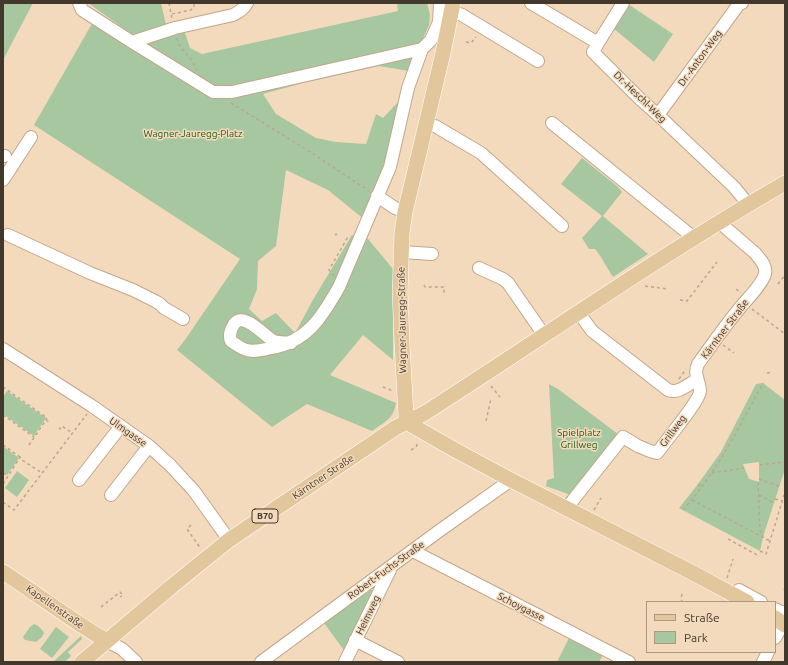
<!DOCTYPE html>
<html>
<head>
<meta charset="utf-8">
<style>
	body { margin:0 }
	#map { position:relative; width:788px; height:665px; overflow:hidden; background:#f4dabd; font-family:Ubuntu,sans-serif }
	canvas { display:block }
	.frame { position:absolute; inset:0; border:4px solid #42382c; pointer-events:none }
	.legend { position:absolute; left:646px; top:601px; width:130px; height:52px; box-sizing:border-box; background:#f4dabd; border:1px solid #ad9983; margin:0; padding:5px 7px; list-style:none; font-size:12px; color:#42382c }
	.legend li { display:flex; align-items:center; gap:8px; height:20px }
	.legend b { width:20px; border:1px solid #ad9983 }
</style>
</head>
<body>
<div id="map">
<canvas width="788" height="665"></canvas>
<div class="frame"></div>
<ul class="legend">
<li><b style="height:5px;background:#e2c79d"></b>Straße</li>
<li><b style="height:11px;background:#a7c7a1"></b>Park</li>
</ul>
</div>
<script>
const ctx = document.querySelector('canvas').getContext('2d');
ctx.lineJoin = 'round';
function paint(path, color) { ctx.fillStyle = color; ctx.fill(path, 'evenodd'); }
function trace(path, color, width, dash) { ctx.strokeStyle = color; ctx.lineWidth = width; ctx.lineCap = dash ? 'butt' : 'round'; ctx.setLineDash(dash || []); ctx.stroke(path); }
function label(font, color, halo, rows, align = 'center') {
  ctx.font = font + ' Ubuntu,sans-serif'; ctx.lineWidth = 3; ctx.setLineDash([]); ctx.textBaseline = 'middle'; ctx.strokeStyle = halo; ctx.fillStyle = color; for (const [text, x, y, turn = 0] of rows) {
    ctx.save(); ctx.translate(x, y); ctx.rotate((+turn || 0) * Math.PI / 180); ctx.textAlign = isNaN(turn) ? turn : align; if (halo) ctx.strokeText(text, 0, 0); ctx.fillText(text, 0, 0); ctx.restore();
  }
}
paint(new Path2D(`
	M3 3H33L3 60Z
	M88 3H161L166 25 133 35Z
	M397 3H427L430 15 429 25 409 71 379 66 303 83 263 94 276 114 316 138 336 142 366 144 376 114 383 118 401 99 389 157 365 220 328 190 286 170 276 246 258 261 257 289 249 309 262 321 276 313 295 333 314 298 352 235 368 239 393 269V360L363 335 330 375 396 403C393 420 384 422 372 431L307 404 272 427 177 350 187 337 240 259 34 125 94 20 132 42 164 29 185 33 190 48 202 54 398 11Z
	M628 4 673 34 654 62 613 28Z
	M582 158 617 186 622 192 603 216 648 254 613 277 599 254 595 249H589L582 238 602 216 561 184Z
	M763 383 785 400V469L763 537 760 551 679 508 698 484 721 452 756 384ZM759 462V482L749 479 743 464Z
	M549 384 558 389 618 434 571 495 546 486 547 480 554 478Z
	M7 391 46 418 34 436 3 414V397Z
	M3 446 19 458 7 475 3 472Z
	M17 471 29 480 17 497 5 488Z
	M371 590H374L346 653 324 623Z
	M34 624C39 626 41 628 44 633L42 637 36 642 25 640 23 637 30 627Z
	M56 627 69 637 52 658 40 649Z
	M81 636 82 639 68 652 71 656 65 662H53Z
	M570 636 604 653 599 662H557Z`), '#a7c7a1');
const minor = new Path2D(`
	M79 3 82 10 132 42 213 92H232L422 49
	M531 3 598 43 593 52 640 99 658 115 734 187 748 204
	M451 11 462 15 538 61
	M132 42 175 28 233 15C239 12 244 9 247 3
	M598 43 623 3
	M658 115 739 4 742 3
	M552 123 694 238
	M426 124 435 126 481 153 562 226
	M3 156H5
	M3 180 31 137
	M377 196 395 208 405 212
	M8 235 90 273 133 290 155 301 160 304 164 308 183 319
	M402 252 432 254
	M479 268 503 279 508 283 544 335
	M579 313 592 331 668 390C680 394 687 384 697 380
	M291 343C285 342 278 343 272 340 264 335 241 309 233 326 230 331 229 336 231 341 235 344 239 347 244 349 252 353 262 350 271 348 307 342 322 317 339 287L390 167 398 132 408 88 422 49 431 40 439 22 440 3
	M3 349 92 406 149 446 170 465 194 491 229 540
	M79 480 121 426
	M111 495 149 446
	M567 509 573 500 623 437 638 446 650 451 657 453 661 448C668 438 700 400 700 391 700 381 693 375 698 364 711 346 724 327 739 309 746 300 762 285 765 274 767 266 760 259 755 253L719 222
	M413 551 629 662
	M739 590 761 602
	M775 609 781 612H785
	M775 638 783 624
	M355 640 398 662
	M107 641 122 649 136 662
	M261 662 439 531 511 480
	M345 662 390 570
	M763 662 768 652`);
const major = new Path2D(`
	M453 3 443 53 405 212 402 233 400 292 402 344 406 416 413 426 455 450 511 480 693 573 747 602
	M3 572C38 594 71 621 107 641
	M775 618 785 625
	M82 662 107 641 172 586 229 540 376 441 395 428 425 413C545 336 662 254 785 183`);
trace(minor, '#c0a78c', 14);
trace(major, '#fff', 16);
trace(new Path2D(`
	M169 3 172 19
	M172 14 191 10 194 7V3
	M177 38C179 47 186 53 192 61 194 64 195 67 197 70
	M466 42 471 43 476 37
	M231 103 312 153 369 191
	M335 235 337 234
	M334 276 329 270 349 235
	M778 284 785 275
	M424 285 425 287H444V295
	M645 286 668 289
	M736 289 741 293
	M680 300 687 301 717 262
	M752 309 785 334
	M723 345 734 353
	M767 373 772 372
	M679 379 686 369
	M491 386 500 397
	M3 387 47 418 46 420
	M383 387 393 391
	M3 415 34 437
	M486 421 491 399
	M59 428 60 429 62 426 72 433
	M3 445 20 457 21 456
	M29 445 46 420 49 422
	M411 450 416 447 418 443
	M760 465 785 462
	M3 473 8 476
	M712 473 744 468
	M759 479 779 486
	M758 482 760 531 763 537
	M3 484 20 457 22 460 42 473
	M698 484 702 487
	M759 495 774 503
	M775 499 783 501
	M692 500 770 541
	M3 502 14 510 87 414
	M594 510 601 498
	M683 510C717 472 739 427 763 383
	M191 525 187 529 201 549
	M728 539 759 556
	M760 551 766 554 785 492
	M727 578 733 559
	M784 590 785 588
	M682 594 681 598 682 602
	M101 607 120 592 123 595 120 597`), '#bba68e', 1.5, [3, 3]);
trace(minor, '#fff', 12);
trace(major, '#e2c79d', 15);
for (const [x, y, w] of [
	[265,516,26]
]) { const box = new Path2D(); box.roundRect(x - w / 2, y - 7, w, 14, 3); ctx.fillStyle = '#f4dabd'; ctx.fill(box); trace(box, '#42382c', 1); }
label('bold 9px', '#42382c', null, [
	["B70",265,516]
]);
label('10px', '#42382c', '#f4dabd', [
	["Dr.-Anton-Weg",700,58,-54],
	["Dr.-Heschl-Weg",640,97,44],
	["Wagner-Jauregg-Straße",402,320,-91],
	["Kärntner Straße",725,329,-53],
	["Grillweg",673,431,-53],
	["Ulmgasse",128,432,35],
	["Kärntner Straße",323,477,-34],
	["Robert-Fuchs-Straße",386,570,-36],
	["Kapellenstraße",55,607,35],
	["Schoygasse",521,607,27],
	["Heimweg",368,615,-64]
]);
label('10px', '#1f5b14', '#f4dabd', [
	["Wagner-Jauregg-Platz",193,134],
	["Spielplatz",579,433],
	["Grillweg",579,445]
]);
</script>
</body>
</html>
